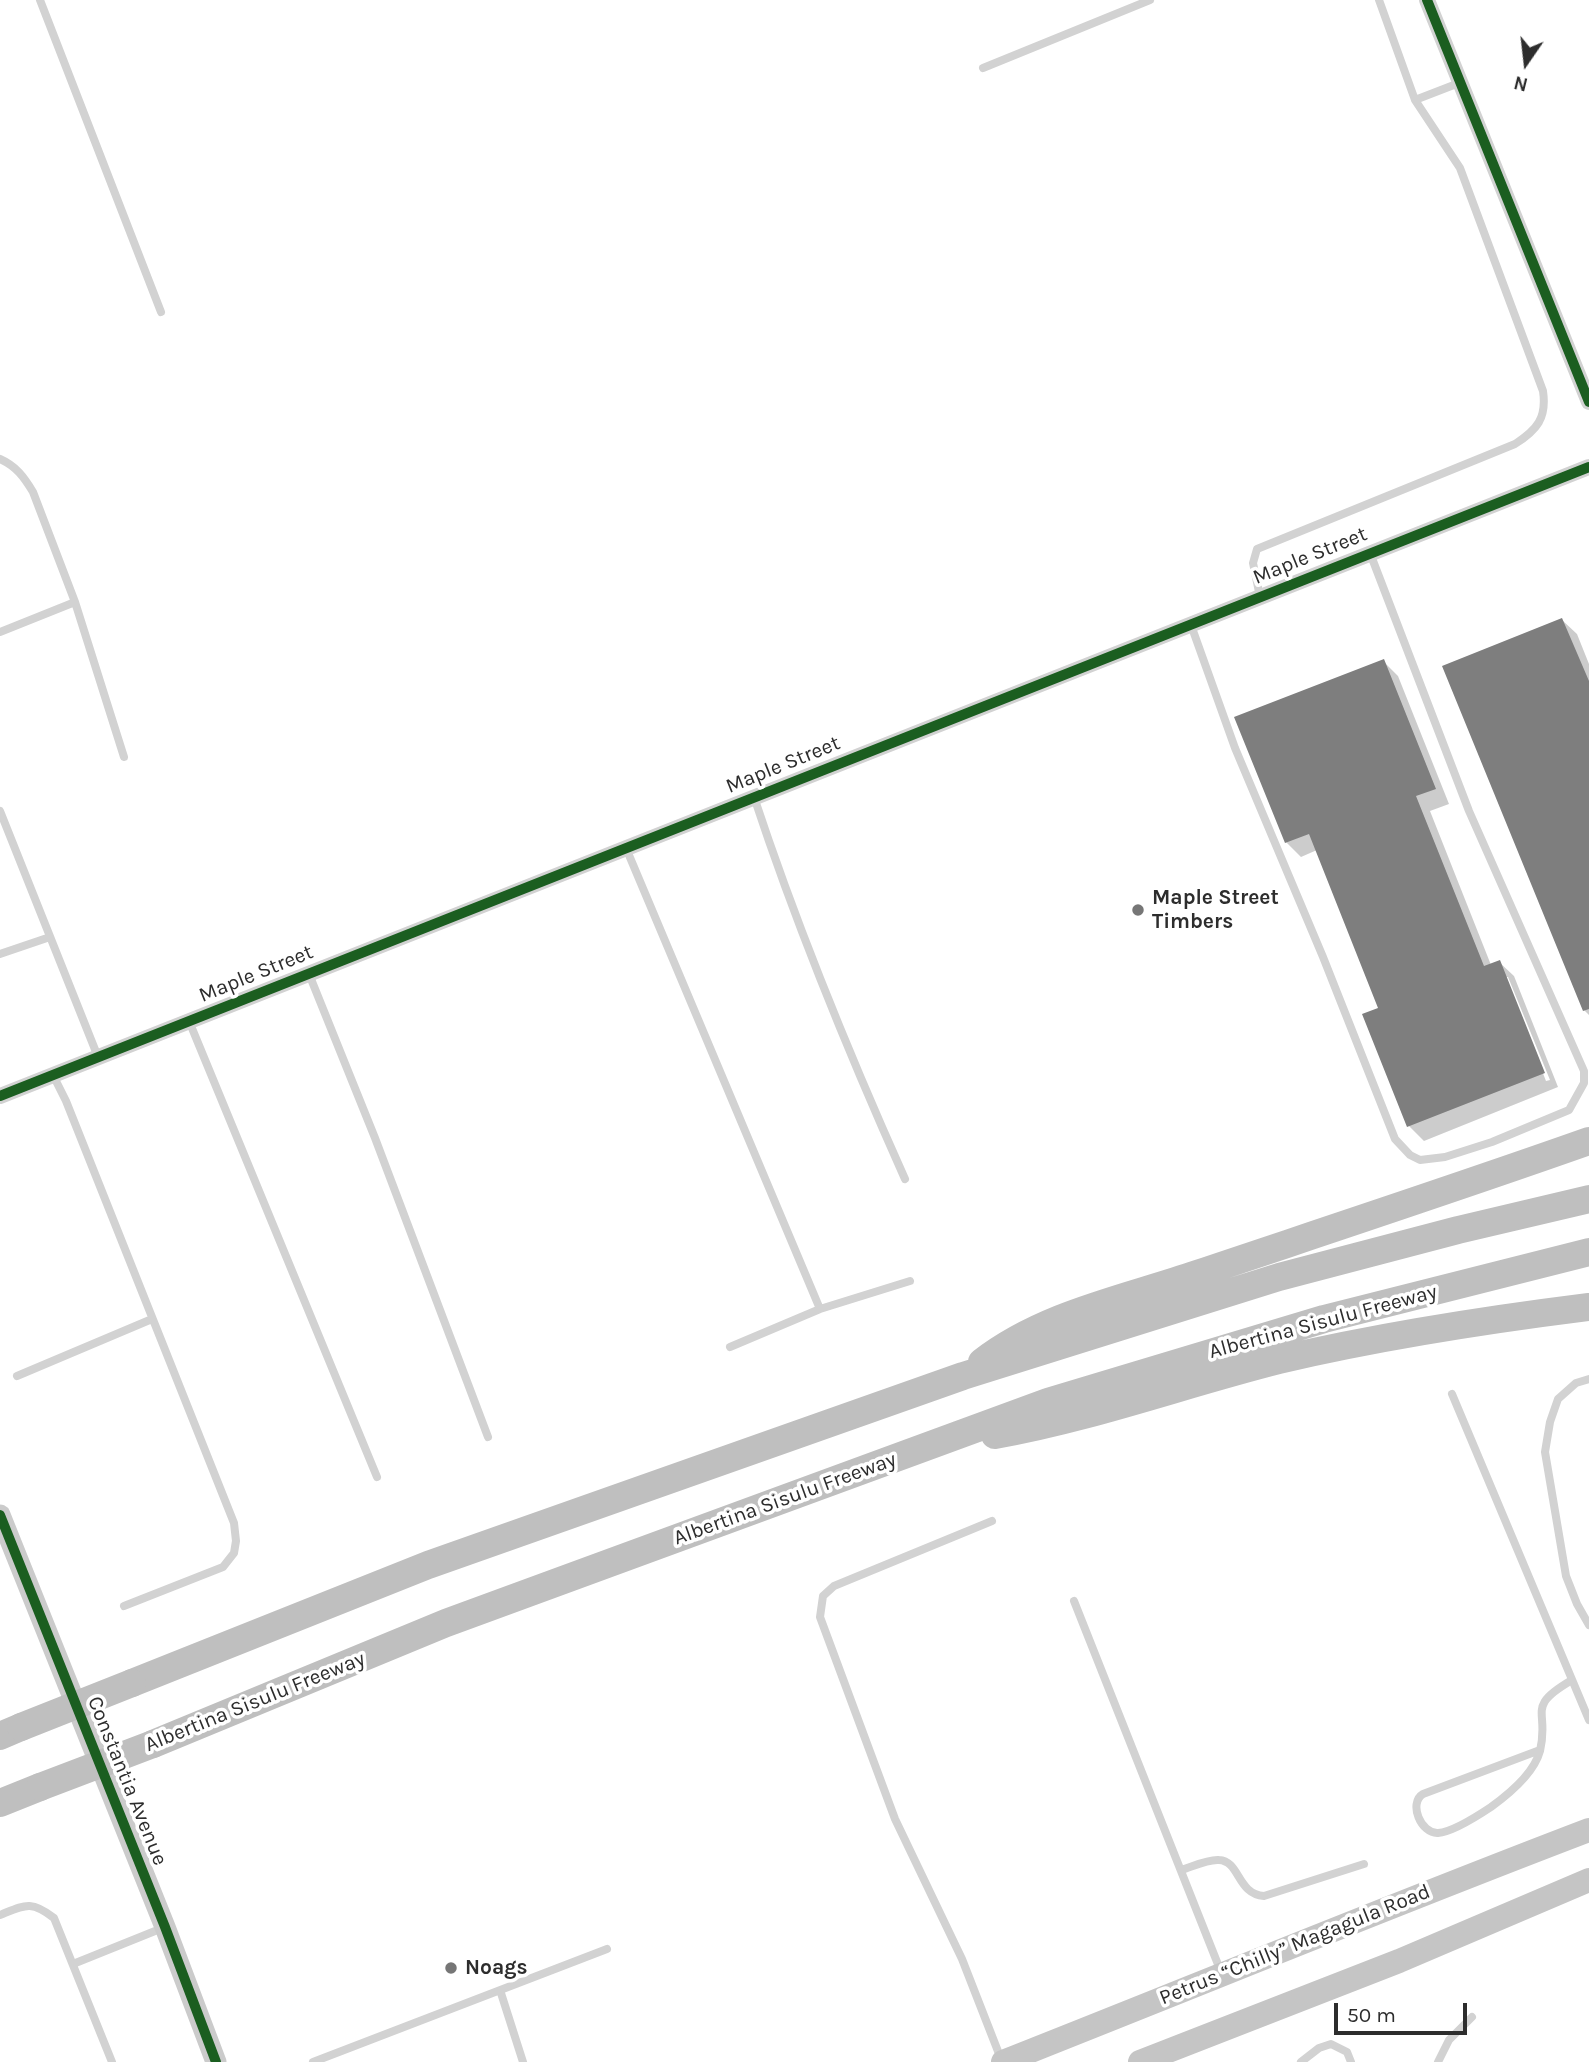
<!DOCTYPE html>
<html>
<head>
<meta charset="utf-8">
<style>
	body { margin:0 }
	#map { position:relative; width:1589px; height:2062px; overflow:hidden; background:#fff; font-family:Karla,sans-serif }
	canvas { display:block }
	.north { position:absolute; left:1491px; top:28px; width:70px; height:70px; -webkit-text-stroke:5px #fff; paint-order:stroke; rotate:194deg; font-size:19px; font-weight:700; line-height:28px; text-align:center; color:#2d2d2d }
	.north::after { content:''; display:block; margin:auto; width:24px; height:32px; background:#2d2d2d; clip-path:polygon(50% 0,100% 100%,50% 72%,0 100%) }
	.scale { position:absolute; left:1334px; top:2003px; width:133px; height:32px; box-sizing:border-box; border:4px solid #2d2d2d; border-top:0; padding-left:9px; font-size:21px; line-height:24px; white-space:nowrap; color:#2d2d2d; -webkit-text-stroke:5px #fff; paint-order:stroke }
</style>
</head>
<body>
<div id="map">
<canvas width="1589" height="2062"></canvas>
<div class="north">N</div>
<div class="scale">50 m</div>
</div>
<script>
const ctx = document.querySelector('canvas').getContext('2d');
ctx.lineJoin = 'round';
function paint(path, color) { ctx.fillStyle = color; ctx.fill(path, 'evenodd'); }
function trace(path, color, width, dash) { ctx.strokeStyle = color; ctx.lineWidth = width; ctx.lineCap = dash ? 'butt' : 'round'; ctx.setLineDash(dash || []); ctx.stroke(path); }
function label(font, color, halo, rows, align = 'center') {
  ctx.font = font + ' Karla,sans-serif'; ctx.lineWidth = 7; ctx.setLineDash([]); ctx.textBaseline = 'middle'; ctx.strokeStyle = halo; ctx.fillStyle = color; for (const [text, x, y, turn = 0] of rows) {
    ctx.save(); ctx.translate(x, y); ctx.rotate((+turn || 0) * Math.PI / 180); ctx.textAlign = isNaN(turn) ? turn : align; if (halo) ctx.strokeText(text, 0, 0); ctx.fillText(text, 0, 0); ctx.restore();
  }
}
paint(new Path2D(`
	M1562 620 1577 634 1589 664V1015L1584 1010Z
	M1383 661 1398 676 1449 804 1430 811 1491 965 1499 962 1514 976 1558 1087 1424 1141 1409 1126 1380 1009 1317 850 1301 857 1286 842ZM1505 977H1508L1550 1080 1546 1081Z`), '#0003');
paint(new Path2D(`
	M1562 618 1589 681V1009L1583 1011 1442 666Z
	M1384 659 1436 789 1416 796 1484 966 1500 960 1545 1073 1407 1127 1362 1014 1378 1008 1309 834 1285 843 1234 717Z`), '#7e7e7e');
trace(new Path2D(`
	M40 0 161 312
	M1379 0 1415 100
	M983 68 1150 0
	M0 459C16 466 24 477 33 492L75 602 124 757
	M1260 597 1253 563 1257 549 1515 444C1537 430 1547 418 1543 391L1460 168 1415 100 1459 83
	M1191 625 1235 748 1323 957 1395 1139 1410 1155 1420 1160 1445 1157 1492 1142 1569 1110 1584 1083V1071L1469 811 1370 553
	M0 632 75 602
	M754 797C797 927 849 1054 905 1179
	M0 811 98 1057
	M626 848 820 1309
	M0 954 50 937
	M309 974 375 1138 488 1437
	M189 1021 377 1477
	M53 1075 66 1101 234 1523 236 1541 234 1553 223 1567 124 1606
	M730 1347 820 1309 910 1281
	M17 1376 152 1319
	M1589 1379 1576 1383 1558 1399 1550 1422 1545 1452 1566 1576 1577 1604 1589 1625
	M1452 1394 1589 1720
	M992 1521 834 1586 823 1596 820 1617 895 1819 962 1959 1001 2059
	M1074 1601 1221 1972
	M1540 1750 1423 1794C1408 1803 1421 1834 1438 1833 1452 1832 1479 1815 1491 1807 1509 1794 1534 1773 1540 1751 1550 1710 1524 1708 1572 1680
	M1181 1870C1192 1867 1207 1859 1219 1860 1240 1861 1237 1894 1264 1896L1364 1864
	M0 1915C25 1905 31 1900 54 1918L112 2062
	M73 1964 165 1927
	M500 1990 523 2062
	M313 2062 607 1949
	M1301 2062 1319 2048 1331 2044 1347 2052 1351 2062
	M1438 2062 1449 2040 1472 2017`), '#d2d2d2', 8);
trace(new Path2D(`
	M1427 0 1589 402
	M0 1096 1589 467`), '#d2d2d2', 16);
trace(new Path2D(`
	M0 1515 165 1927 216 2062`), '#cbcbcb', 21);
trace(new Path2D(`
	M1003 2062C1198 1985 1392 1905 1589 1830
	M1140 2062 1399 1961 1589 1880`), '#c5c5c5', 24);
trace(new Path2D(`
	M982 1362C1044 1314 1124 1299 1197 1274 1328 1230 1459 1187 1589 1141
	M995 1435C1091 1418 1184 1384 1279 1360 1381 1336 1485 1320 1589 1307
	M132 1683 428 1565 963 1376 1279 1277 1458 1230 1589 1199
	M0 1736 21 1727
	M153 1744 446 1623 1048 1402 1324 1319 1589 1252
	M0 1803 40 1787`), '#bfbfbf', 28);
trace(new Path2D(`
	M21 1727 132 1683
	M40 1787 153 1744`), '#bfbfbf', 28);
trace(new Path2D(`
	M1427 0 1589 402
	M0 1096 1589 467
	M0 1515 165 1927 216 2062`), '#1b5e20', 10);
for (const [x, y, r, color] of [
	[1138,910,7,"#767676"],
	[451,1968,7,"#767676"]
]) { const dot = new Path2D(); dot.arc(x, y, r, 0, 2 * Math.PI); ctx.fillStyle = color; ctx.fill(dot); trace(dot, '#fff', 2.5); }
label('21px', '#2d2d2d', '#fff', [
	["Maple Street",1310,556,-22],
	["Maple Street",783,765,-22],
	["Maple Street",256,974,-22],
	["Albertina Sisulu Freeway",1323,1322,-15],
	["Albertina Sisulu Freeway",785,1499,-20],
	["Albertina Sisulu Freeway",255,1702,-22],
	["Constantia Avenue",127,1781,68],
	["Petrus “Chilly” Magagula Road",1295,1945,-22]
]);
label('bold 21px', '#2d2d2d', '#fff', [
	["Maple Street",1152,898],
	["Timbers",1152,922],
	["Noags",465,1968]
], 'left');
</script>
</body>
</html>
